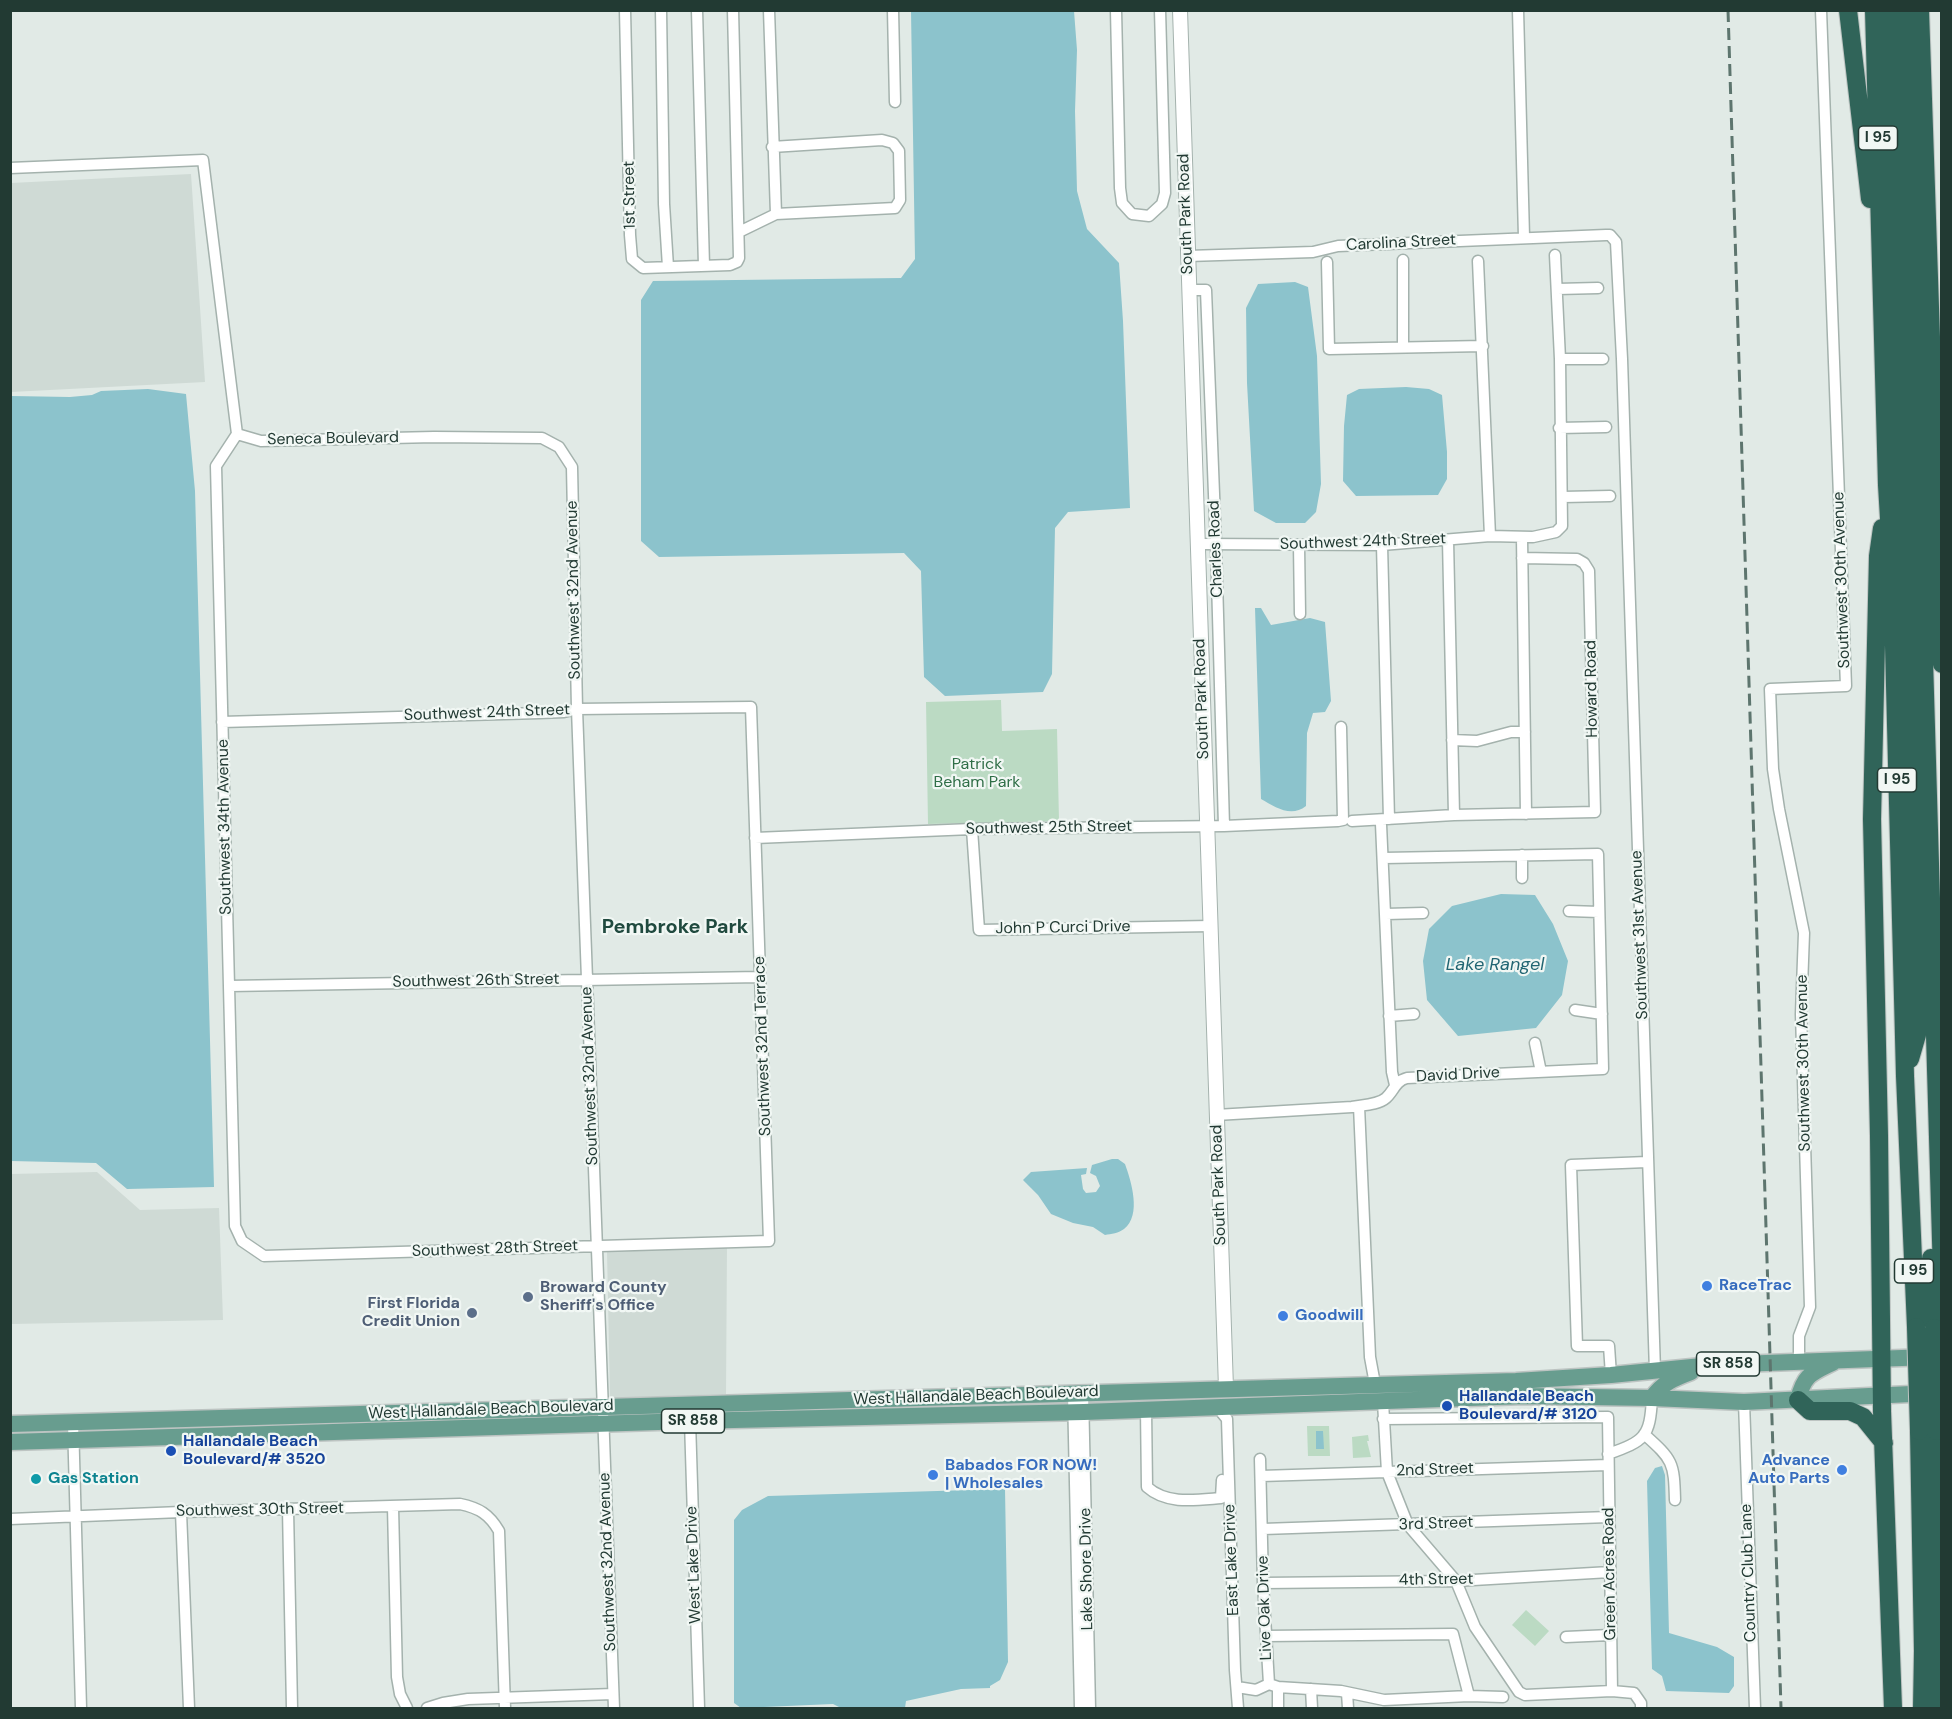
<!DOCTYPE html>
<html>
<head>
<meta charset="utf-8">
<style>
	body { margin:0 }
	#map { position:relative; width:1952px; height:1719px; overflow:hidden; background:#e1eae6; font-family:"DM Sans",sans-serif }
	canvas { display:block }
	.frame { position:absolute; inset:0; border:12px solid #223a33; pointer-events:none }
</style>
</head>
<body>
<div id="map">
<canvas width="1952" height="1719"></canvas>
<div class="frame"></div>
</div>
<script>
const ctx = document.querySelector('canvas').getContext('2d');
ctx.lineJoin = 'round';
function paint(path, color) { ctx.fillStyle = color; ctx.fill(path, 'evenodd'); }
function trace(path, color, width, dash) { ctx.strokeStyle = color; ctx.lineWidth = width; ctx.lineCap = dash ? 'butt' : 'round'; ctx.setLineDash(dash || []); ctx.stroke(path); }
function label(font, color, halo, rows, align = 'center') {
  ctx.font = font + ' "DM Sans",sans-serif'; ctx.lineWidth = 4.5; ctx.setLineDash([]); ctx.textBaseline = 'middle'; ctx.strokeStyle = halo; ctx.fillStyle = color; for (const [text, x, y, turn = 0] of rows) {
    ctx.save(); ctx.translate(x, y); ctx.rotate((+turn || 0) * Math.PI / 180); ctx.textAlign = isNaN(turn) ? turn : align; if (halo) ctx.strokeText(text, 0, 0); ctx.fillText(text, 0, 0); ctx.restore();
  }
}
paint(new Path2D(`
	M191 174 205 382 11 392V183Z
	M97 1172 140 1210 219 1208 223 1320 11 1324V1174Z
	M727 1246 726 1394 610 1398 607 1251Z`), '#cfdad5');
paint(new Path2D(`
	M1001 700 1002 731 1057 729 1059 821 928 824 926 702Z
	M1307 1426H1329L1330 1456H1308Z
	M1368 1435 1369 1441H1367L1371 1457 1353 1458 1352 1437Z
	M1526 1610 1549 1631 1535 1646 1512 1625Z`), '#bbdac3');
paint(new Path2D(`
	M911 11H1074L1077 50 1075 111 1077 191 1087 229 1119 263 1123 321 1130 508 1068 512 1055 528 1052 674 1043 692 945 696 924 677 921 571 904 553 659 557 641 541V300L653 281 901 278 915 259Z
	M1295 282 1308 287 1317 356 1321 484 1316 512 1305 523H1276L1254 511 1247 383 1246 308 1258 284Z
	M1406 387 1429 389 1442 395 1447 452V479L1438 495 1356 496 1343 481 1344 426 1347 395 1359 389Z
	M148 389 186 394 195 491 214 1187 127 1189 96 1163 11 1161V396L70 397 92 395 101 391Z
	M1255 608H1261L1271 625 1310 618 1325 622 1331 701 1325 712 1313 713 1307 733 1306 806C1291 818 1275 807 1261 799Z
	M1501 894 1535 895 1553 924 1568 961 1562 995 1536 1028 1458 1036 1427 1000 1423 961 1429 929 1452 906Z
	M1112 1159H1118L1125 1164C1131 1181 1142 1215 1124 1229 1119 1233 1111 1234 1105 1235L1093 1227 1073 1223 1051 1214 1038 1195 1023 1180 1031 1172 1087 1168 1086 1174 1081 1175 1083 1189 1086 1193 1096 1192 1100 1186 1096 1176 1090 1173 1092 1165Z
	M1316 1431H1323L1324 1449H1316Z
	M1662 1466 1665 1475 1669 1633 1717 1647 1734 1657V1686L1729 1693 1666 1691 1662 1676 1652 1669 1647 1481 1655 1468Z
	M1005 1489 1008 1662 1000 1680 990 1686V1688L961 1689 906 1701 905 1708H841L833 1704 741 1708 734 1703V1520L742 1510 768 1496Z`), '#8cc3cc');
const minor = new Path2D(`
	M625 10 630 235 632 259 643 268 730 265 737 262 739 258 733 10
	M661 10 664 204 668 267
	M697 10 704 266
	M769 10 776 214
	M893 10 895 102
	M1116 10 1120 188 1122 203 1132 214 1149 216 1162 204 1165 193 1160 10
	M1518 10 1524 237
	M10 168 203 160 237 434 261 441 434 437 542 438 559 447 572 467 577 709 614 1708
	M739 232 776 214 895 208 900 200 899 151 893 143 882 140 772 147
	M1188 256 1313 252 1338 246 1606 235H1610L1616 242 1622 359 1655 1371
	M1403 260V347
	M1478 261 1490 536
	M1327 262 1329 349 1483 346
	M1557 289 1598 288
	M1189 290H1206L1216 545 1224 826
	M1560 359H1603
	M1559 428 1606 427
	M1563 497 1610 496
	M1522 538 1526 814
	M1448 540 1454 815
	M1198 544 1382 545 1490 536 1533 537 1556 532 1562 526 1560 359 1555 255
	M1299 545 1300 614
	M1382 545 1389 819
	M222 722 539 713 564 712 577 709 751 707 769 1241 264 1256 242 1241 235 1226 216 466 237 434
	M1452 740 1477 741 1511 732H1525
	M1352 821 1454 815 1595 812 1589 571 1584 563 1577 559 1522 558
	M1381 824 1392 1072 1395 1085
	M972 829 979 930 1211 926
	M755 838 972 829 1224 826 1338 821 1343 820 1341 727
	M1522 855V878
	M1569 911 1599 912
	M1386 914 1423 913
	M229 986 760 977
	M1575 1010 1602 1014
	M1389 1016 1414 1014
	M1535 1043 1541 1072
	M1359 1106 1370 1357 1375 1384
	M1216 1115 1352 1107C1363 1105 1378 1105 1386 1098 1394 1091 1395 1081 1407 1078L1603 1069 1598 854 1384 858
	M1799 1361V1336L1810 1307 1801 1014 1804 933 1779 809 1773 769 1770 689 1846 686 1821 10
	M1611 1375 1609 1346H1577L1571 1165 1647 1162
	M1073 1393 1080 1708
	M1083 1393 1090 1708
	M1383 1402 1387 1472 1408 1525 1456 1581 1475 1627 1519 1692 1525 1695 1612 1691 1634 1693 1641 1703V1708
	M1744 1402 1755 1708
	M1146 1409 1147 1487C1167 1505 1196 1500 1221 1498L1222 1480
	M1222 1413 1227 1419 1235 1670 1238 1708
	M1383 1419 1608 1417 1612 1691
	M690 1421 699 1708
	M73 1422 81 1708
	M1644 1434C1673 1460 1674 1462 1675 1500
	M1608 1454C1645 1441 1650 1437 1652 1398
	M1260 1459 1263 1583 1269 1684 1278 1687 1341 1691 1384 1700 1469 1696 1503 1697
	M1261 1476 1608 1465
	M393 1507 397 1677 400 1694 407 1708
	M288 1509 292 1708
	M181 1512 189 1708
	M10 1519 181 1512 460 1504C479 1508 489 1514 499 1531L505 1708
	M1263 1529 1609 1517
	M1263 1583 1456 1581 1610 1572
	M1266 1636 1453 1634 1469 1696
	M1566 1637 1610 1635
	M1237 1687 1256 1690 1269 1684
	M1278 1687V1708
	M1311 1689 1312 1708
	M1347 1693 1348 1708
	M427 1708 443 1703 468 1699 613 1694`);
const tertiary = new Path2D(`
	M1180 10 1226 1388`);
const primary = new Path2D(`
	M1652 1398C1662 1383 1675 1378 1691 1372
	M1798 1400C1804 1374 1812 1373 1834 1362
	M10 1424 1516 1381 1611 1375 1712 1365 1929 1357
	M10 1442 690 1421 1084 1412 1524 1396 1652 1398 1744 1402 1932 1393`);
const motorway = new Path2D(`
	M1848 10 1870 199
	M1874 10 1887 485 1892 568 1905 1076 1916 1327
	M1889 10 1913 803 1917 1035 1910 1059
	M1905 10 1942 1274
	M1920 10 1942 664
	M1882 528 1878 556 1872 819 1879 1136 1882 1411 1893 1708
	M1931 1258 1934 1328
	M1798 1400 1810 1411H1850L1863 1417 1884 1443
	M1919 1431 1923 1651 1922 1708
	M1936 1431 1939 1708`);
trace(minor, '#a4b2ad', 13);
trace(tertiary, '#a4b2ad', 16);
trace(primary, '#bdc4c2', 19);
trace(motorway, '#bdc4c2', 20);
trace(minor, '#fff', 10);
trace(tertiary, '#fff', 14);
trace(primary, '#689d8f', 16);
trace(motorway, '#306459', 18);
trace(new Path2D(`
	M1728 10 1781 1708`), '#5d756e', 3, [12, 6]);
const motorwayBridge = new Path2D(`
	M1916 1327 1919 1431
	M1934 1328 1936 1431`);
trace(motorwayBridge, '#bdc4c2', 20, []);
trace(motorwayBridge, '#306459', 18);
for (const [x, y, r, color] of [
	[1707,1286,6,"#3f7fe0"],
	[528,1297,6,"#5c6f8a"],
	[472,1313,6,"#5c6f8a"],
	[1283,1316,6,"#3f7fe0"],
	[1447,1406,6,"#1a4fb4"],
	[171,1451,6,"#1a4fb4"],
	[1842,1470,6,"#3f7fe0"],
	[933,1475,6,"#3f7fe0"],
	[36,1479,6,"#0f9aa8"]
]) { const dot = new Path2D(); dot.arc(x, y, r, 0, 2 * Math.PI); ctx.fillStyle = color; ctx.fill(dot); trace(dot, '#f1f7f4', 2); }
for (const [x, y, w] of [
	[1878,138,39],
	[1897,780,39],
	[1914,1271,39],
	[1728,1364,63],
	[693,1421,63]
]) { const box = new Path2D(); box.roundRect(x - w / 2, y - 12, w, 24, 4.5); ctx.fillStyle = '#f1f7f4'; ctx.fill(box); trace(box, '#223a33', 1.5); }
label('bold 15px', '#223a33', null, [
	["I 95",1878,138],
	["I 95",1897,780],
	["I 95",1914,1271],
	["SR 858",1728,1364],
	["SR 858",693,1421]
]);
label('16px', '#223a33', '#f1f7f4', [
	["1st Street",630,195,-91],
	["South Park Road",1186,214,-92],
	["Carolina Street",1401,243,-3],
	["Seneca Boulevard",333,439,-1],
	["Southwest 24th Street",1363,542,-2],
	["Charles Road",1216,549,-92],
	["Southwest 30th Avenue",1842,580,-92],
	["Southwest 32nd Avenue",574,590,-91],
	["Howard Road",1592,689,-91],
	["South Park Road",1202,699,-92],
	["Southwest 24th Street",487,713,-2],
	["Southwest 34th Avenue",225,827,-91],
	["Southwest 25th Street",1049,828,-1],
	["John P Curci Drive",1063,928,-1],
	["Southwest 31st Avenue",1640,935,-92],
	["Southwest 26th Street",476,981,-1],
	["Southwest 32nd Terrace",763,1046,-92],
	["Southwest 30th Avenue",1804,1063,-91],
	["David Drive",1458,1075,-3],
	["Southwest 32nd Avenue",590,1076,-92],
	["South Park Road",1219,1185,-92],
	["Southwest 28th Street",495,1249,-2],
	["West Hallandale Beach Boulevard",976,1396,-2],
	["West Hallandale Beach Boulevard",491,1410,-2],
	["2nd Street",1435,1470,-2],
	["Southwest 30th Street",260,1510,-1],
	["3rd Street",1436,1524,-2],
	["East Lake Drive",1232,1560,-92],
	["Southwest 32nd Avenue",608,1562,-92],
	["West Lake Drive",694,1565,-92],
	["Lake Shore Drive",1087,1569,-91],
	["Country Club Lane",1749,1573,-92],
	["Green Acres Road",1610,1574,-91],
	["4th Street",1436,1580,-1],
	["Live Oak Drive",1265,1608,-92]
]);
label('16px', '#2f6e47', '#f1f7f4', [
	["Patrick",977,765],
	["Beham Park",977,783]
]);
label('bold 16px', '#366cbe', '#f1f7f4', [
	["RaceTrac",1719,1286],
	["Goodwill",1295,1316],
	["Advance",1830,1461,"right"],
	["Auto Parts",1830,1479,"right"],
	["Babados FOR NOW!",945,1466],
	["| Wholesales",945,1484]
], 'left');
label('bold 16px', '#4e5e75', '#f1f7f4', [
	["Broward County",540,1288],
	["Sheriff's Office",540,1306],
	["First Florida",460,1304,"right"],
	["Credit Union",460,1322,"right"]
], 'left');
label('bold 16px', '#164399', '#f1f7f4', [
	["Hallandale Beach",1459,1397],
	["Boulevard/# 3120",1459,1415],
	["Hallandale Beach",183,1442],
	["Boulevard/# 3520",183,1460]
], 'left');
label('bold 16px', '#0d838f', '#f1f7f4', [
	["Gas Station",48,1479]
], 'left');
label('italic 18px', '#216572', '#f1f7f4', [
	["Lake Rangel",1495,965]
]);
label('bold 20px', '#204a3f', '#f1f7f4', [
	["Pembroke Park",675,928]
]);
</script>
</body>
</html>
